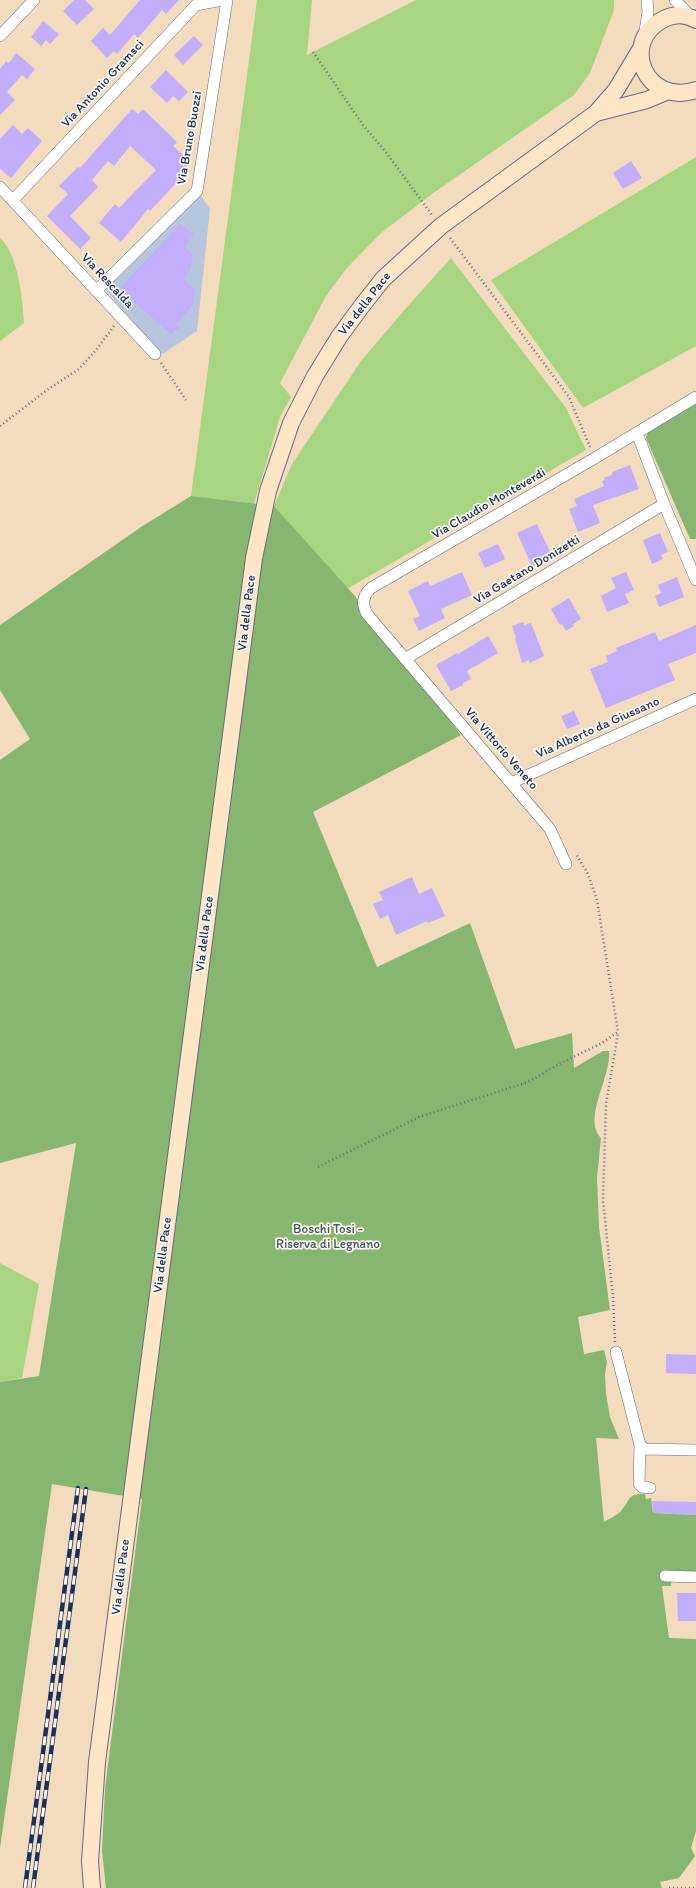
<!DOCTYPE html>
<html>
<head>
<meta charset="utf-8">
<style>
	body { margin:0 }
	canvas { display:block; background:#f3dcbd }
</style>
</head>
<body>
<canvas width="696" height="1888"></canvas>
<script>
const ctx = document.querySelector('canvas').getContext('2d');
ctx.lineJoin = 'round';
function paint(path, color) { ctx.fillStyle = color; ctx.fill(path, 'evenodd'); }
function trace(path, color, width, dash) { ctx.strokeStyle = color; ctx.lineWidth = width; ctx.lineCap = dash ? 'butt' : 'round'; ctx.setLineDash(dash || []); ctx.stroke(path); }
function label(font, color, halo, rows, align = 'center') {
  ctx.font = font + ' Itim,sans-serif'; ctx.lineWidth = 3.5; ctx.setLineDash([]); ctx.textBaseline = 'middle'; ctx.strokeStyle = halo; ctx.fillStyle = color; for (const [text, x, y, turn = 0] of rows) {
    ctx.save(); ctx.translate(x, y); ctx.rotate((+turn || 0) * Math.PI / 180); ctx.textAlign = isNaN(turn) ? turn : align; if (halo) ctx.strokeText(text, 0, 0); ctx.fillText(text, 0, 0); ctx.restore();
  }
}
paint(new Path2D(`
	M199 193 210 209 197 331 161 355 105 289Z`), '#b7c5de');
paint(new Path2D(`
	M257 0H312L307 55 416 0H614V10L590 73 574 95 432 194 381 233 346 269 326 296 280 383 291 397 280 417 254 504 191 496Z
	M696 157V346L583 408 491 280Z
	M0 238C18 253 23 301 24 323L0 341Z
	M451 258 566 408 586 450 347 589 274 506 292 464 361 361 407 307Z
	M0 1263 39 1284 22 1378 0 1382Z`), '#a8d582');
paint(new Path2D(`
	M696 400V539H690L646 438 649 430Z
	M191 496 274 506 362 604 461 735 313 812 377 967 470 923 515 1049 572 1033 574 1068 603 1051H609C612 1076 582 1118 601 1138L597 1178 599 1227 610 1310 578 1317 584 1354 604 1350 607 1362 605 1374 606 1394 610 1417 619 1439 596 1438 604 1522C609 1519 617 1515 621 1511 631 1499 627 1494 645 1494L646 1499 651 1498 653 1513 696 1515V1571H672L671 1586H662L669 1638 696 1639V1831L691 1848 695 1856 679 1878 660 1882 662 1888H106L102 1851 105 1788 142 1499 52 1484 0 1848V1382L39 1376 76 1143 0 1163V760L30 739 0 690V625L141 527Z`), '#86b670');
paint(new Path2D(`
	M74 0H85L94 9 77 25 63 11Z
	M140 0H179L166 14 162 10 138 38 134 34 117 54 114 51 107 58 91 41 103 28 110 35Z
	M43 21 59 34 50 44 46 40 41 46 31 37Z
	M194 36 203 45 183 65 174 55Z
	M16 53 35 69 27 79 22 75 7 92 15 100 0 115V69L6 61 9 63Z
	M166 70 188 92 179 101 173 96 167 103 150 87Z
	M132 109 138 114 143 109 177 142 173 146 189 160 182 177 150 211 148 209 121 242 99 223 115 204 119 208 156 170 130 146 114 166 108 161 92 180 98 187 70 216 91 238 80 249 47 216 68 194 59 186 78 167 80 168Z
	M13 125 22 134 28 128 42 141 11 178 0 169V139Z
	M631 161 642 178 623 189 613 173Z
	M180 224 194 234 184 248 193 254 190 270 183 279 195 290 193 305 176 324 179 328 171 334 119 289Z
	M630 465 639 489 593 505 600 523 578 532 569 509 577 506 574 499 604 486 602 481 605 480 604 478 612 475V472Z
	M537 524 552 556 532 566 517 533Z
	M660 533 668 552 661 555 663 559 652 564 643 540Z
	M498 544 505 559 485 568 478 553Z
	M462 572 472 595 441 609 445 618 419 631 413 619 420 616 408 591 428 581 430 586Z
	M626 572 634 590 625 594 629 603 607 612 601 596 616 588 611 578Z
	M677 577 684 597 659 607 655 596 661 593 658 585Z
	M569 598 581 619 573 624 574 626 566 631 562 624 560 625 551 609Z
	M523 622 524 625 531 623 544 656 530 663 529 660 522 663 515 638 516 637 512 626Z
	M696 625V653L668 664 675 680 606 708 590 669 608 662 606 656 617 651 616 648 655 632 659 641Z
	M488 636 498 653 467 671 471 679 463 683V685L451 691 436 665 457 653 458 654Z
	M574 711 580 724 567 729 561 716Z
	M412 877 419 894 432 888 445 916 428 923 427 921 396 935 388 915 380 919 373 904 383 900 379 892Z
	M666 1354 696 1355V1374L666 1373Z
	M652 1501 696 1502V1515L653 1513Z
	M677 1593H696V1621H678Z`), '#c2aefa');
const street = new Path2D(`
	M675 0 692 18
	M0 36 34 0
	M644 37 648 12 647 0
	M0 187 155 354
	M13 200 196 5 222 0
	M97 290 197 191 227 0
	M637 433 664 504 696 580
	M405 659 664 504
	M511 783 696 699
	M566 864 550 829 367 614C362 605 362 596 371 588L595 458 696 397
	M616 1352 640 1445 639 1484 642 1487 650 1488
	M640 1445 645 1449 696 1450
	M665 1576 696 1577`);
const secondary = new Path2D(`
	M696 20C686 14 674 14 664 19 618 42 646 107 696 90
	M596 113 647 100 666 92
	M92 1888 90 1861 97 1762 254 558 268 491 291 423 315 376 339 337 361 307 383 279 441 226 596 113 616 90 640 50`);
trace(street, '#676c7f', 12);
trace(secondary, '#676c7f', 18);
trace(new Path2D(`
	M313 52 363 125 385 151 432 215
	M450 238 569 397 590 447
	M161 363 186 400
	M0 426 47 390 79 369 96 350 114 326
	M318 1167 419 1117 528 1082 559 1064 602 1043 618 1032 597 900 588 874 576 854
	M615 1342 613 1297 603 1200 606 1104 618 1033
	M669 1888H696`), '#676c7f', 2.5, [1, 3]);
trace(street, '#fff', 11);
trace(secondary, '#fde5c5', 16);
const rail = new Path2D(`
	M25 1888 78 1488
	M33 1888 86 1489`);
trace(rail, '#1b2f5e', 4.5);
trace(rail, '#fbf7ec', 3, [9]);
label('13px', '#1b2f5e', '#fbf7ec', [
	["Via Antonio Gramsci",103,84,-47],
	["Via Bruno Buozzi",190,138,-80],
	["Via Rescalda",107,281,47],
	["Via della Pace",365,304,-52],
	["Via Claudio Monteverdi",489,504,-30],
	["Via Gaetano Donizetti",527,570,-31],
	["Via della Pace",247,613,-83],
	["Via Alberto da Giussano",598,728,-24],
	["Via Vittorio Veneto",501,749,49],
	["Via della Pace",205,934,-83],
	["Via della Pace",163,1255,-83],
	["Via della Pace",121,1577,-83]
]);
label('13px', '#3e5867', '#fbf7ec', [
	["Boschi Tosi -",328,1230],
	["Riserva di Legnano",328,1245]
]);
</script>
</body>
</html>
